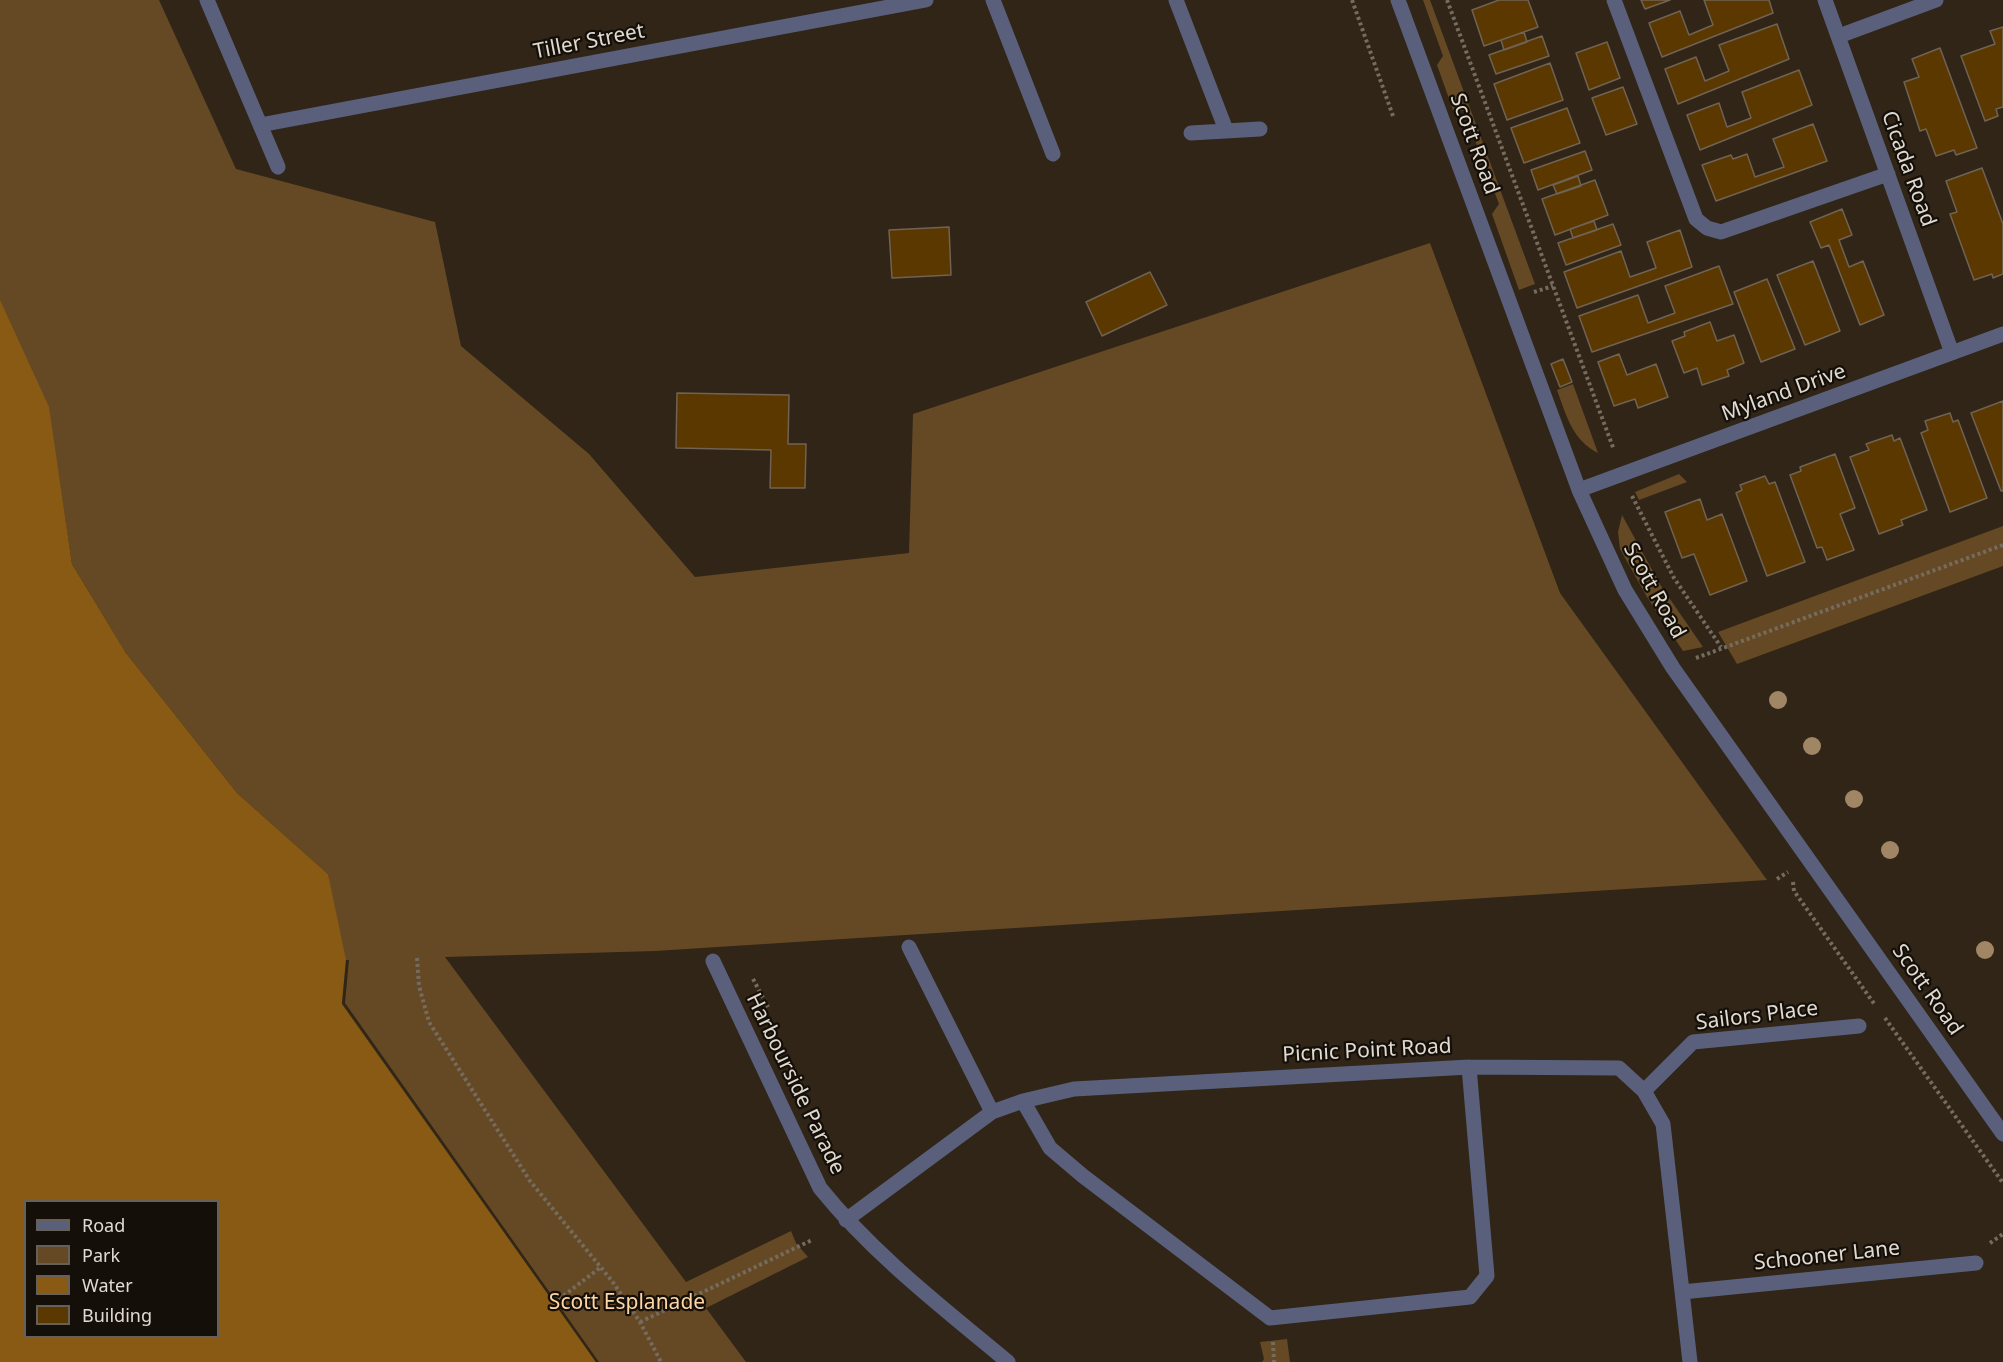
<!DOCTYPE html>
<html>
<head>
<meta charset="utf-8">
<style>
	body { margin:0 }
	#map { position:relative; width:2003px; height:1362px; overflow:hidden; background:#302517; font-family:"Noto Sans",sans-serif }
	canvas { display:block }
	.legend { position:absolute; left:24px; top:1200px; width:195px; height:138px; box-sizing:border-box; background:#140f09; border:2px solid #666059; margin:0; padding:8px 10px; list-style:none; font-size:18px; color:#e1dad1 }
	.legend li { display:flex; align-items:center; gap:12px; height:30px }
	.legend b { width:30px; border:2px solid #666059 }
</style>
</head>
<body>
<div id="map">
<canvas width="2003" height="1362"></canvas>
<ul class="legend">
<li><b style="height:8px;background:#5a607c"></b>Road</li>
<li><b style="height:16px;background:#654924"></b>Park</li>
<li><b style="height:16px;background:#885a13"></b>Water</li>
<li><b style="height:16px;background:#5a3800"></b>Building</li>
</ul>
</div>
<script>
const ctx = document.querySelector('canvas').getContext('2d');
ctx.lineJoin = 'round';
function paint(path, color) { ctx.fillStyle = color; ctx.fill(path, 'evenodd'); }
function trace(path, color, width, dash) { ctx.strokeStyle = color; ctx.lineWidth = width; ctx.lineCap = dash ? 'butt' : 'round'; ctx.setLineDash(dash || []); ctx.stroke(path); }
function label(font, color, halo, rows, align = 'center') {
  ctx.font = font + ' "Noto Sans",sans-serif'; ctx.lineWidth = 4.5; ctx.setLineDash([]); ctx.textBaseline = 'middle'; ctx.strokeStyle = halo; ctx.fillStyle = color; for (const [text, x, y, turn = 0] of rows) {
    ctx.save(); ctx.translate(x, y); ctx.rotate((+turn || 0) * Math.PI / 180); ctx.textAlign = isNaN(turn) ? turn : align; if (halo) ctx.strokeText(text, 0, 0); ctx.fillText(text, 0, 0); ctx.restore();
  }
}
paint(new Path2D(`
	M0 0H159L236 169 435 222 461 346 589 454 695 577 909 553 913 414 1430 243 1560 593 1767 880 655 951 445 957 686 1282 791 1231 796 1243 808 1257 706 1308 746 1362H596L342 1003 328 874 237 793 126 653 72 564 49 412 44 588 533 1362H0ZM26 1202H218V1336H26Z
	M1423 0H1430L1535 284 1519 290 1492 214 1499 204 1464 111 1453 110 1437 65 1443 56Z
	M1573 384 1598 453C1573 441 1566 415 1557 390Z
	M1679 474 1687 482 1639 500 1635 492Z
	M1622 515 1661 586 1703 647 1683 651 1647 597 1620 549 1618 532Z
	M2003 526V566L1737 664 1718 632Z
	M1287 1339 1290 1362H1262L1264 1359 1260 1342Z`), '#654924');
paint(new Path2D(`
	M0 300 49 407 72 564 126 653 237 793 328 874 346 960 342 1004 596 1362H0ZM26 1202H218V1336H26Z`), '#885a13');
paint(new Path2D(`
	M346 960H349L345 1003 599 1362H596L342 1003Z`), '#302517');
const building = new Path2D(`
	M1499 0H1528L1538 27 1484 46 1472 10Z
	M1641 0H1670L1645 9Z
	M1704 0H1769L1773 13 1662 57 1649 23 1680 11 1689 35 1713 25Z
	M1777 24 1789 59 1678 104 1665 69 1696 57 1705 81 1729 71 1719 45Z
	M2003 27V107L1996 109 1998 116 1985 121 1961 56 1995 44 1990 31Z
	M1524 32 1527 42 1504 50 1501 40Z
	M1542 36 1549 56 1496 74 1489 55Z
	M1607 42 1620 78 1589 90 1576 53Z
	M1940 48 1977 148 1956 155 1954 150 1936 156 1926 129 1920 131 1904 82 1919 77 1912 59Z
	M1550 63 1563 100 1507 120 1494 84Z
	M1799 70 1812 105 1700 150 1687 115 1719 103 1727 127 1751 118 1742 92Z
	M1623 87 1637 124 1606 135 1592 98Z
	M1567 108 1580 143 1524 163 1511 128Z
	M1813 124 1827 161 1716 201 1702 165 1731 155 1733 159 1747 154 1755 177 1784 167 1773 139Z
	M1585 151 1592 170 1538 190 1531 170Z
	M1982 168 2003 224V274L1993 278 1992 274 1974 280 1950 214 1957 212 1946 181Z
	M1578 176 1581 186 1557 194 1553 185Z
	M1595 180 1608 215 1555 235 1542 199Z
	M1842 209 1852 235 1839 240 1849 267 1863 261 1884 315 1860 325 1829 245 1821 248 1810 222Z
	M1594 221 1597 230 1573 238 1570 229Z
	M1613 224 1621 245 1566 265 1558 243Z
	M949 227 951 275 892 278 889 230Z
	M1680 230 1692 267 1577 308 1564 272 1621 251 1630 277 1656 268 1647 242Z
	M1813 261 1840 331 1805 345 1777 275Z
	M1719 266 1733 304 1592 352 1579 316 1638 295 1648 323 1675 313 1665 286Z
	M1150 272 1167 305 1102 336 1086 302Z
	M1767 279 1795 349 1761 362 1734 292Z
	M1710 322 1717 341 1734 335 1744 363 1727 370 1729 376 1702 385 1697 368 1684 373 1672 341 1685 336 1684 332Z
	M1619 354 1627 375 1656 364 1668 397 1638 408 1635 399 1614 406 1598 362Z
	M1563 359 1572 382 1560 387 1551 364Z
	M677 393 789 395 788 444H806L805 488H770L771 450 676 448Z
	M2003 401V491H2001L1971 413Z
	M1950 413 1953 422 1958 420 1987 498 1950 512 1921 433 1928 430 1925 421Z
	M1892 435 1894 441 1900 438 1927 510 1901 520 1903 525 1879 534 1850 457 1869 450 1866 444Z
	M1835 454 1855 508 1840 514 1854 550 1827 560 1822 547 1817 548 1790 475 1801 471 1800 467Z
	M1765 476 1769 484 1775 482 1805 562 1767 576 1736 493 1742 490 1740 485Z
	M1700 499 1707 520 1722 514 1747 581 1710 595 1694 554 1682 558 1665 512Z`);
paint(building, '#5a3800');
trace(building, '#706354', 1.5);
trace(new Path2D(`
	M1352 0 1393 116
	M1447 0 1614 450
	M1534 292 1553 286
	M1632 496 1674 578 1721 647
	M1696 658 2003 545
	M1777 879 1788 872
	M1793 882 1794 891 1875 1005
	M417 958 419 986 429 1022 530 1181 612 1281 640 1322 661 1362
	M753 979 768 1007
	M1885 1018 2003 1183
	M1990 1243 2003 1234
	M554 1303 601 1267
	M640 1322 812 1240
	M1273 1342 1274 1362`), '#756c5f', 4, [3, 3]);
trace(new Path2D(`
	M207 0 278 167
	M993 0 1053 154
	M1176 0 1226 130
	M1398 0 1579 490 1625 590 1673 668 2003 1134
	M1614 0 1696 219 1707 228 1721 232 1888 174
	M1825 0 1952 353
	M1839 36 1936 0
	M260 125 926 0
	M1191 133 1260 129
	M1579 490 2003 334
	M909 947 992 1112
	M713 961 820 1188C874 1255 942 1307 1008 1362
	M1644 1091 1693 1042 1859 1026
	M1023 1101 1050 1148 1083 1176 1270 1318 1470 1297 1487 1276 1469 1067
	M846 1220 992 1112 1023 1101 1074 1089 1469 1067 1619 1068 1644 1091 1663 1124 1690 1362
	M1682 1292 1976 1263`), '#5a607c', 15);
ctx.fillStyle = '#a18665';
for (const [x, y] of [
	[1778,700],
	[1812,746],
	[1854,799],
	[1890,850],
	[1985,950]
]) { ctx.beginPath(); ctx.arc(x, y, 9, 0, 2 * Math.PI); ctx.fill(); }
label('21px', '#e1dad1', '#140f09', [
	["Tiller Street",589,42,-11],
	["Scott Road",1474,144,70],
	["Cicada Road",1908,169,70],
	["Myland Drive",1784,393,-20],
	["Scott Road",1654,591,61],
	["Scott Road",1927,990,55],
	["Sailors Place",1757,1016,-7],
	["Picnic Point Road",1367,1051,-3],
	["Harbourside Parade",795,1084,64],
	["Schooner Lane",1827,1256,-6]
]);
label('21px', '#fed5a4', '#140f09', [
	["Scott Esplanade",627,1303]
]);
</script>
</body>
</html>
